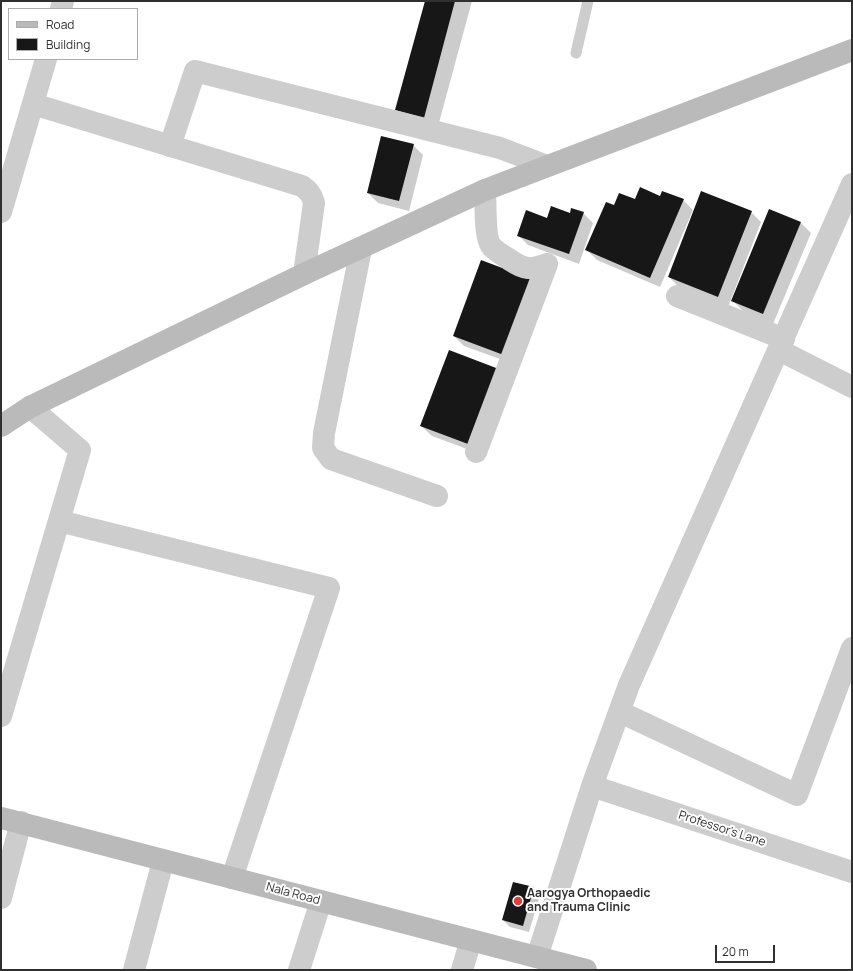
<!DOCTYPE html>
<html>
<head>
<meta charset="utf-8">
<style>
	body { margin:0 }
	#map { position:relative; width:853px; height:971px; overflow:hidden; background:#fff; font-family:Manrope,sans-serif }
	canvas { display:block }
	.frame { position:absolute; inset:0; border:2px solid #303030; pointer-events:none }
	.legend { position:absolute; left:8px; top:8px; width:130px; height:52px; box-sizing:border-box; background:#fff; border:1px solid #acacac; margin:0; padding:5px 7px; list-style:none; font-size:12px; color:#303030 }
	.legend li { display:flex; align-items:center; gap:8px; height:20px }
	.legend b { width:20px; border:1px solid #acacac }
	.scale { position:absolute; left:715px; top:945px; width:60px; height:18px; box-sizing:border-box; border:2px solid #303030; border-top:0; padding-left:5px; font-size:12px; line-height:14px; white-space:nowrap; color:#303030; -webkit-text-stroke:3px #fff; paint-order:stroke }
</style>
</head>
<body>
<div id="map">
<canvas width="853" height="971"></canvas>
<div class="frame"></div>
<ul class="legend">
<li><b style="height:5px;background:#bababa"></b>Road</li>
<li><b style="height:11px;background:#171717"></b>Building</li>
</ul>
<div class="scale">20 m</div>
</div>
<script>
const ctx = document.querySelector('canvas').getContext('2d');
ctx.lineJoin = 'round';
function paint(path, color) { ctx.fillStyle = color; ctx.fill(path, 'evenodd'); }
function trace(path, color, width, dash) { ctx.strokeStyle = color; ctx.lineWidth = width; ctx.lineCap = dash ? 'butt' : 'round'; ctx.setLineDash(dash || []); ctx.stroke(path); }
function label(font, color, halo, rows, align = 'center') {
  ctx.font = font + ' Manrope,sans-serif'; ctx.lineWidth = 4; ctx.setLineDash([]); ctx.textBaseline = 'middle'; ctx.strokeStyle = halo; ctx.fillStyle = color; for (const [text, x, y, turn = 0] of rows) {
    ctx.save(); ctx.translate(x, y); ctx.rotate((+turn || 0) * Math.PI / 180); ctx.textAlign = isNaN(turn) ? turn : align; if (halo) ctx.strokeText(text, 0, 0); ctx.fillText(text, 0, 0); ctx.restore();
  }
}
paint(new Path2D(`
	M426 1H472L437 130 410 123 396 110Z
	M413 145 423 155 409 211 378 203 368 193Z
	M661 197 683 200 693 210 660 287 597 260 587 250 614 207Z
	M770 211 801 223 811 233 773 324 743 311 733 301Z
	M751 212 761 222 728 307 679 287 669 277Z
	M583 213 593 223 579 264 528 245 518 235 548 219 570 214Z
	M482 262 519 366 464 346 454 336Z
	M504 372 486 456 432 436 421 426Z
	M533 888 540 895 529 932 510 927 503 920Z`), '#0003');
paint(new Path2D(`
	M425 1H455L424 118 395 110Z
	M381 136 414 144 399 201 367 193Z
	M640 187 660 196 662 191 684 199 650 278 585 250 606 202 614 205 619 193 635 199Z
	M701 191 752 211 718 297 668 277Z
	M551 206 570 213 571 208 584 212 569 254 517 236 526 210 547 218Z
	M769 209 801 222 763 314 731 301Z
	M481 260 537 281 509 357 453 336Z
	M449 350 504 371 476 447 420 426Z
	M513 882 534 887 523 926 502 920Z`), '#171717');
trace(new Path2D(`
	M576 53 588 1`), '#cdcdcd', 11);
trace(new Path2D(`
	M33 104 302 186C309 191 312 195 314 203L304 274
	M170 146 195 71 500 148 547 166
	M485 190C486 202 484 239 492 247 497 252 504 256 510 260 525 270 530 270 547 264
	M361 249 324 433 323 448 331 459 437 496
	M677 296 784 339
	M779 350 852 387
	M476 452 547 264
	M59 521 329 588 232 878
	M620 712 797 795 852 648
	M1 716 80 450 30 407
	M592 786 852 872
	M1 898 21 822
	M537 957 592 786 629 685 852 184
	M134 970 163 861
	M299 970 321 901`), '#cdcdcd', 22);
trace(new Path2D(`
	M61 9 63 1
	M1 212 46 59
	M462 970 471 940`), '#cdcdcd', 22);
trace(new Path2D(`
	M1 426 30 407 304 274 485 190 852 50
	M1 818 586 970`), '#bababa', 22);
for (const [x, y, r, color] of [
	[518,901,5,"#db403f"]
]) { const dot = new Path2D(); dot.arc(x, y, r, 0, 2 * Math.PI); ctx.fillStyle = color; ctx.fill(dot); trace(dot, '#fff', 1.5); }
label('12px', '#303030', '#fff', [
	["Professor's Lane",722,829,18],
	["Nala Road",293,894,15]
]);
label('bold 12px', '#303030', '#fff', [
	["Aarogya Orthopaedic",527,894],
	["and Trauma Clinic",527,908]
], 'left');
</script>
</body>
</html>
